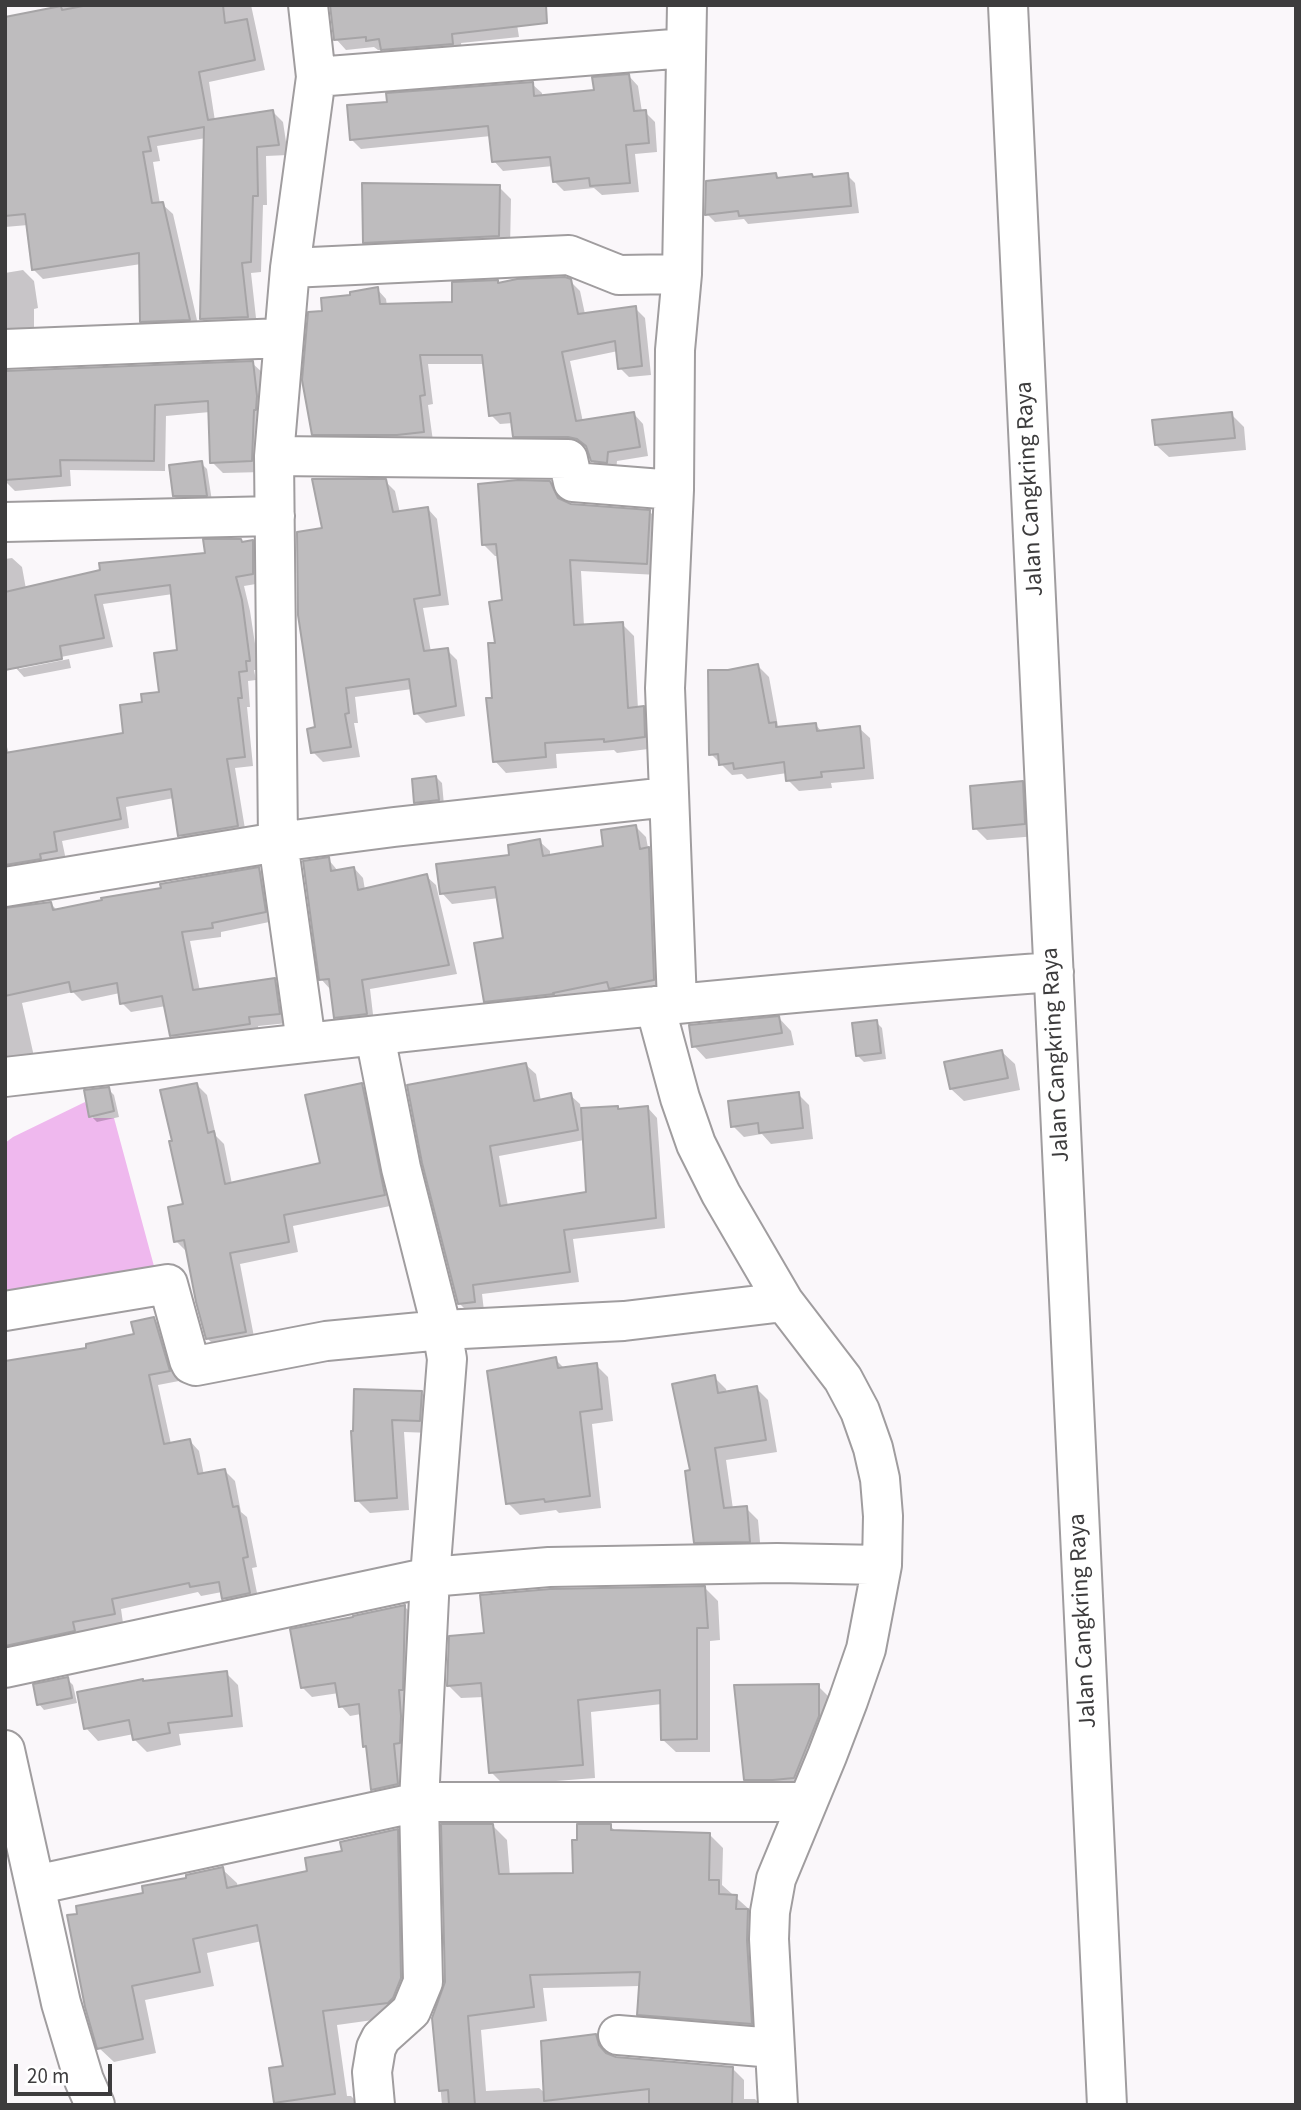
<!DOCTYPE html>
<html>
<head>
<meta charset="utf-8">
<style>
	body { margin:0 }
	#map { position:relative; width:1301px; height:2110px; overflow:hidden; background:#faf7fa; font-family:"Source Sans 3",sans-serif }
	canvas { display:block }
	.frame { position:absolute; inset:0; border:7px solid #3d3c3d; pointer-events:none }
	.scale { position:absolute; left:14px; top:2064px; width:98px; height:32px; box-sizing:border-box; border:4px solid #3d3c3d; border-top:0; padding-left:9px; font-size:21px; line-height:24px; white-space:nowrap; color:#3d3c3d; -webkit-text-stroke:5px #fff; paint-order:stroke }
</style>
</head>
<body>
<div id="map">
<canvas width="1301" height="2110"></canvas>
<div class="frame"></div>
<div class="scale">20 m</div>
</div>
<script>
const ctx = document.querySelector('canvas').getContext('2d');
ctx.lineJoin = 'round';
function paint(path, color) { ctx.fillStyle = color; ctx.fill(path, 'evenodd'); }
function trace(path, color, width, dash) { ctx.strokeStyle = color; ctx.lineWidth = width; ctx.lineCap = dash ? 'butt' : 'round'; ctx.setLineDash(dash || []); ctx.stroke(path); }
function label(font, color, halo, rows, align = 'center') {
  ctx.font = font + ' "Source Sans 3",sans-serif'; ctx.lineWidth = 5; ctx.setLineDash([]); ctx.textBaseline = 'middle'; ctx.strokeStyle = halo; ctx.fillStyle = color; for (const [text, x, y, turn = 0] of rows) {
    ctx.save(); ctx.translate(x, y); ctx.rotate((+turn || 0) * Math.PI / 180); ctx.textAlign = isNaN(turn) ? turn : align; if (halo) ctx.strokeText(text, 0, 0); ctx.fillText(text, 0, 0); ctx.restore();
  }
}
paint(new Path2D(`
	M85 1102 92 1118H114L158 1281 5 1304V1143L13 1137Z`), '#efb8ee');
paint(new Path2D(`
	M73 5H251L265 70 209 82 215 121 273 112 283 122 288 155 266 156 267 205H263L261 272 251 273 257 327 212 329 202 319 206 138 157 146 160 161 153 162 160 204H162L173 214 199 329 152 331 142 321 141 264 43 279 33 269 28 225 5 227V19Z
	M514 5 519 37 461 43 463 54 393 59 383 50H378L374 47 346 50 336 39Z
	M629 76 638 86 642 112H645L655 122 657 152 635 154 639 192 602 195 594 188 564 191 554 181 553 166 503 171 494 161 491 136 361 149 351 139 389 104 532 84 542 93V97L596 92Z
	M775 174 780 179 812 176 814 178 847 175 855 183 859 213 748 224 744 219 715 222 707 214Z
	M499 187 511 199 510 248 376 254 364 242Z
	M23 270 34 281 38 308 34 309V337L5 341V273Z
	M570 281 580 291 585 314 635 308 645 318 651 375 629 377 620 368 618 351 570 361 583 422 634 414 643 424 648 456 617 461 616 471 602 470 592 461 588 448 579 446 524 445 515 436 513 423 500 424 491 415 485 364H428L433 404 428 405 433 441 323 443 313 434 324 312 352 297 377 289 386 299 387 306 454 304 499 284Z
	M252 363 264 374 263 472 223 473 212 462 210 412 166 416 165 471 70 470 71 486 15 491 5 481V373Z
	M1231 414 1244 427 1246 450 1169 457 1156 445Z
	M201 463 207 469 212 501 180 502 174 496Z
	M385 481 395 491 400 513 428 509 437 519 449 605 423 608 431 652 447 650 457 660 465 716 426 723 416 713 412 689 355 697 358 723H354L360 757 323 762 313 752 317 729 324 529Z
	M550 482 561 494 565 503 570 505 650 512 661 523 658 575 581 571 584 626 622 624 634 636 638 709 643 708 655 720 656 748 617 753 614 750 556 754 557 768 506 773 495 761 494 699 497 644 504 602 499 556H495L483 544Z
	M252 542 262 551V583L244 586 250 611 259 670H254L256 680 248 681 250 707H247L253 766 235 768 246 835 189 845 180 835 174 798 126 807 129 828 62 841 66 860 5 877V740L9 754 124 735 144 703 161 693 179 652 173 594 103 604 113 647 19 665V669L69 659 71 668 24 677 15 667 5 644V559L12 558 22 567 26 589 207 554Z
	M758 666 769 677 778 726 780 729 816 725 822 732 859 728 870 738 874 779 831 783 832 788 799 791 788 780 787 773 747 779 742 774 732 775 711 754 728 671Z
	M436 777 442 783 444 805 422 808 416 802Z
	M1022 783 1035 795 1037 836 987 840 975 828Z
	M636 827 646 837 648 848 659 859 664 990 496 1011 486 1001 505 939 499 898 452 904 442 893 539 841 550 851V857L605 848Z
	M328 859 338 871 354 868 363 878 365 890 426 876 436 885 457 974 370 989 374 1023 345 1026 335 1017 330 989 321 979Z
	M259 869 268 878 274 921 221 932V937L190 941 200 991 274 980 284 989 288 1023 258 1026 259 1033 181 1045 171 1035 166 1006 131 1012 122 1003 120 993 82 1001 73 992 22 1003 35 1061 5 1067V910L50 903 57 910Z
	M779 1018 791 1031 794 1045 706 1059 694 1046Z
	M876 1022 882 1028 886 1059 864 1062 858 1056Z
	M1002 1052 1015 1064 1020 1090 964 1101 951 1089Z
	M526 1065 536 1074 541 1101 570 1095 580 1104 581 1110 617 1107 620 1110 648 1108 657 1118 665 1228 573 1239 579 1282 482 1294 484 1311 469 1313 459 1303 424 1163ZM584 1140 588 1194 508 1206 499 1156Z
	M196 1084 207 1095 216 1136 224 1144 232 1184 322 1165 361 1085 372 1095 395 1205 293 1226 298 1252 240 1264 255 1342 218 1349 208 1339 186 1251 176 1241 185 1205 174 1142Z
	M108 1089 114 1095 119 1117 97 1122 91 1116Z
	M798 1094 809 1105 813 1139 771 1144 762 1134 744 1137 733 1126Z
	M154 1319 164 1329 179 1381 158 1385 171 1444 190 1441 199 1451 204 1475 225 1471 235 1481 241 1512 247 1517 257 1567 252 1568 259 1603 234 1608 224 1598 222 1592 201 1596 198 1592 121 1609 123 1623 82 1631 84 1640 5 1659V1602L88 1350 136 1335Z
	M555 1359 565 1369 596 1365 608 1377 613 1421 592 1424 601 1508 559 1513 556 1510 520 1515 508 1503Z
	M714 1377 726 1389 727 1393 756 1388 768 1400 777 1452 726 1460 733 1509 746 1508 758 1520 761 1553 708 1554 696 1542 692 1471Z
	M422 1393 434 1405 432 1433 404 1432 409 1510 370 1513 357 1500 353 1433Z
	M705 1588 718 1601 720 1640 710 1641V1752H676L662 1739V1704L591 1712 595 1778 504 1785 491 1772 484 1697 461 1698 448 1685 486 1635Z
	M405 1607 414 1616 409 1752 402 1753 407 1793 382 1799 373 1789 369 1750 364 1746 361 1714 350 1716 341 1706 339 1693 312 1697 302 1687Z
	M226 1673 238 1685 243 1727 179 1734 181 1745 147 1752 135 1740 134 1734 98 1741 86 1728 144 1683Z
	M67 1679 73 1685 77 1703 44 1710 39 1704Z
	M818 1686 829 1697 806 1788 758 1791 746 1779Z
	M493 1826 507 1840 510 1876 575 1874 610 1826 617 1832 709 1834 723 1848 722 1885 750 1910V1914L761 1925 765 2037 652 2028 638 2014 641 1986 543 1988 547 2021 481 2030 486 2091 539 2088 545 2093 596 2036 608 2048 609 2056 615 2058 732 2068 744 2080V2099H755L761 2105H442L434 2018 447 1982Z
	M397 1831 411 1845 402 2016 337 2025 347 2096H351L357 2102 358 2105H278L276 2103 285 2068 262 1941 207 1953 214 1986 145 2000 156 2053 114 2062 99 2048 145 1894 222 1869 237 1883 238 1888 310 1872 344 1852Z`), '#0003');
const building = new Path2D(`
	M88 5H223L225 23 247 19 255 60 199 72 208 120 273 110 279 145 257 147 258 196H253L251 262 242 263 248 317 200 319 204 127 148 137 151 151 143 152 152 203 163 202 190 320 140 322 139 253 32 270 25 214 5 216V17L61 6 62 10Z
	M330 5H546L547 23 452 34 453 44 381 50 379 39 366 41V37L334 40Z
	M629 74 634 111 646 110 649 143 626 145 630 183 590 186 589 178 553 182 550 157 492 162 488 126 350 140 347 105 387 102 386 93 533 82 534 96 594 90 592 77Z
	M776 173 777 178 812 174 813 177 848 173 851 206 739 216 738 211 705 215 706 181Z
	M362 183 500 185 499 236 363 243Z
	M565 277 571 279 578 314 636 306 642 366 618 369 615 341 562 352 576 421 634 412 640 447 608 452 607 463 591 461 586 446 577 439 568 437H513L510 413 489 416 482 355H420L425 395 420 396 424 432 397 435H312L302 380 308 312 322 311 321 298 350 295V292L378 287 380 304 452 302V282L498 280V283L517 279Z
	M253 361 257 396 256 410H254L252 461 210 463 208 401 155 405 154 461 60 460 61 476 5 480V371Z
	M1232 412 1235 438 1155 445 1152 420Z
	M202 461 207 496H173L169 465Z
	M312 479H386L393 512 428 507 440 595 414 599 424 651 448 648 456 706 414 714 409 679 346 688 349 713 345 714 351 747 311 753 307 729 315 727 298 615 297 532 322 528Z
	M518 480 550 481 558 498 571 504 650 510 647 564 570 560 574 625 623 622 628 708 644 706 645 737 604 742V739L545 743 546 757 493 762 486 698H492L488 643H495L489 602 502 600 496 544 482 545 478 484Z
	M203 539H241L242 542 253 540V574L236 577 242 600 250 661H246L247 671 239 672 242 698H238L245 757 227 759 238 826 178 836 171 789 117 798 121 819 54 832 57 851 40 854 41 859 5 865V753L123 733 120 705 142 702 141 694 159 692 154 653 177 650 170 585 95 595 104 638 60 646 62 659 5 670V592L100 570 99 563 205 553Z
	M758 664 769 723 776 722V727L816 723 817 731 860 726 864 768 821 772 822 777 786 781 784 762 734 769 733 763 719 765 718 754 709 755 708 670H728Z
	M436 776 439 800 414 803 412 779Z
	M1023 781 1025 824 973 829 970 786Z
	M636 825 640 849 649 847 654 980 609 989 607 982 553 993 554 994 484 1002 474 943 503 938 495 887 440 894 436 864 509 855 508 845 540 839 543 856 603 846 601 830Z
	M329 857 331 871 354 867 358 890 427 874 449 965 362 980 367 1014 334 1018 329 979 319 980 303 861Z
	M259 867 266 912 212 923 213 928 182 932 193 990 275 978 280 1014 249 1017 250 1024 170 1036 162 996 120 1004 117 983 71 992 69 982 5 996V908L51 902 53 910 102 900 101 898 161 888 160 884Z
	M779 1016 782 1033 692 1047 689 1025Z
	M877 1020 881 1053 856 1056 852 1023Z
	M1002 1050 1008 1078 950 1089 944 1062Z
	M526 1063 534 1101 571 1093 578 1130 490 1146 500 1206 586 1192 581 1108 618 1106V1109L648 1106 656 1218 564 1230 570 1272 473 1285 475 1302 458 1304 422 1163 407 1085Z
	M197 1083 208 1133 214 1131 225 1184 320 1163 305 1095 362 1083 385 1195 284 1215 289 1242 230 1253 246 1332 206 1339 196 1302 184 1240 174 1242 168 1207 183 1204 169 1141H172L160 1090Z
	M109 1087 114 1111 89 1117 84 1090Z
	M799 1092 803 1128 759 1133 758 1123 731 1127 728 1101Z
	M154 1317 170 1371 149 1375 164 1444 190 1439 198 1474 225 1469 233 1507 238 1506 248 1557 243 1558 250 1593 222 1599 219 1582 190 1587 189 1583 112 1599 115 1614 73 1622 75 1631 5 1646V1361L86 1348V1344L134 1334 131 1322Z
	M556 1357 558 1368 597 1363 602 1409 580 1412 590 1496 545 1502 544 1499 506 1504 487 1371Z
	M715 1375 718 1393 757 1386 766 1440 715 1448 724 1508 747 1506 750 1542 694 1543 685 1471 690 1470 672 1384Z
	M354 1389 422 1391 420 1421 392 1420 397 1498 355 1501 351 1431H353Z
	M705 1586 708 1628H697V1739L661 1740 660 1690 578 1700 583 1765 489 1773 481 1683 447 1686 449 1636 484 1633 480 1595 550 1589Z
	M405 1605 403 1690H399L401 1716 400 1743 394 1744 398 1784 371 1790 366 1746 363 1747 359 1704 339 1707 335 1683 301 1688 290 1629 353 1617V1616Z
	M227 1671 232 1716 168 1723 170 1733 133 1740 129 1720 84 1729 77 1692 143 1679V1681Z
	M68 1677 72 1698 37 1705 33 1684Z
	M819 1684V1716L794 1778 773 1780H744L734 1685Z
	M441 1824H493L499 1874 573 1873 572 1840H577V1824H611V1830L710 1833 709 1880H719V1894L737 1895 736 1909H748L747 1940 752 2024 637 2015 640 1972 530 1975 534 2007 468 2016 475 2105H449L448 2090 439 2091 432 2018 445 1982Z
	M398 1829 401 1978 393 1998 388 2003 323 2011 335 2094 274 2103 269 2068 283 2066 257 1925 193 1939 200 1972 132 1986 143 2039 97 2049 85 2007 67 1915 77 1914 76 1906 143 1893 142 1886 186 1878V1875L223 1867 227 1888 307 1871 305 1858 342 1851 340 1842Z
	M596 2034 599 2045 606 2053 616 2057 733 2067 732 2105H649V2089L544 2101 541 2041Z`);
paint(building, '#bebcbe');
trace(building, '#a6a4a6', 2);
const minor = new Path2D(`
	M1008 5 1107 2105
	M316 77 686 48
	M290 268 569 255 619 275 682 274
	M5 349 283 338
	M274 456 568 459 573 482 674 490
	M5 522 275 516
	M5 887 278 842 394 827 668 797
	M677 1003 665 688 674 490 675 350 682 274 687 5
	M655 1006 680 1098 696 1144 721 1194 784 1302 843 1379 860 1411 873 1448 880 1479 883 1516 882 1565 866 1649 848 1701 827 1756 776 1879 770 1912 769 1939 778 2105
	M306 1042 278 842 274 456 290 268 316 77 308 5
	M5 1077C354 1037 703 997 1054 972
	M5 1311 168 1284 189 1360 191 1364 196 1366 326 1341 442 1330 624 1321 784 1302
	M5 1668 430 1577 549 1567 777 1563 882 1565
	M5 1750 61 2003 84 2080 95 2105
	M35 1885 419 1802H808
	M618 2035 774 2048
	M375 2105 372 2072 376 2048 381 2038 411 2011 423 1982 419 1802 430 1577 447 1359 442 1330 401 1168 375 1036`);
trace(minor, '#a09d9f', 42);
trace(minor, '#fff', 38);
label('24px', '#3d3c3d', '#fff', [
	["Jalan Cangkring Raya",1031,489,-93],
	["Jalan Cangkring Raya",1057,1055,-93],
	["Jalan Cangkring Raya",1084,1621,-93]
]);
</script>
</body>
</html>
